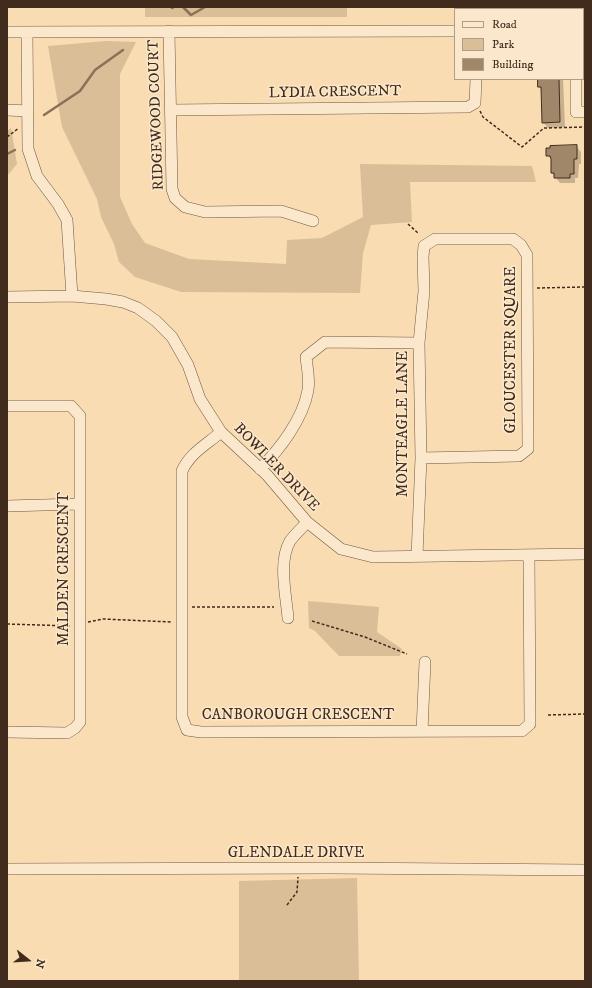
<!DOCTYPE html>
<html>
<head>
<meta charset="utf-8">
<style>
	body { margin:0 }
	#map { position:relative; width:592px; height:988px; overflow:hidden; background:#f9dcb1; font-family:"IM FELL DW Pica",serif }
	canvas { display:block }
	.frame { position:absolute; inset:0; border:8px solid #412b1d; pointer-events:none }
	.legend { position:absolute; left:454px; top:8px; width:130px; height:72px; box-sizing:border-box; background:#fbe8cc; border:1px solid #b19c86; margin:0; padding:5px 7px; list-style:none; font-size:12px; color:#412b1d }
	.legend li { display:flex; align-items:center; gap:8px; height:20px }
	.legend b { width:20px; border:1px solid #b19c86 }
	.north { position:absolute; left:8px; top:940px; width:40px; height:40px; -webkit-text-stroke:3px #fbe8cc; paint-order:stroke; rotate:107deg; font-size:11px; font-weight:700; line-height:16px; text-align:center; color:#412b1d }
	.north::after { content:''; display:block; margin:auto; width:14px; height:18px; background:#412b1d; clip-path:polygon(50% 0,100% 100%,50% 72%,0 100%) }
</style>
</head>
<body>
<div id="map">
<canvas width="592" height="988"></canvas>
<div class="frame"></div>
<ul class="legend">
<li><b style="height:5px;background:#fbe8cc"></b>Road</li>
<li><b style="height:11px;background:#dabe98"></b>Park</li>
<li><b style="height:11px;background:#a1876a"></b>Building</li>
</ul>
<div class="north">N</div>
</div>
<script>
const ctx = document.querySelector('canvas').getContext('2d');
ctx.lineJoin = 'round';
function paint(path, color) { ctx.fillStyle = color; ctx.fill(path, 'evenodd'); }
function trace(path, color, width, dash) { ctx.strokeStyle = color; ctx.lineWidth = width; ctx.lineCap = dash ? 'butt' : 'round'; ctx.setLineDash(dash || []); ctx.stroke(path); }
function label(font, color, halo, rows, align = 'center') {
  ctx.font = font + ' "IM FELL DW Pica",serif'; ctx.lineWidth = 3; ctx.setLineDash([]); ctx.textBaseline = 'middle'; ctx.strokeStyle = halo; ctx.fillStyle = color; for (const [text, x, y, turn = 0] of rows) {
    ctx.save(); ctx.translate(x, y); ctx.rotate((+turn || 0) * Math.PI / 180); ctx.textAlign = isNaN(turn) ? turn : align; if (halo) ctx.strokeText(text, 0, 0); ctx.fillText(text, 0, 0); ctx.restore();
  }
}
paint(new Path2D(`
	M145 7H347V17H145Z
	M106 41 136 42 120 74V197L132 224 145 243 189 259 286 264 287 240 322 238 363 217 360 164 532 166 536 182H410L412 222 371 225 363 253 360 293 181 292 135 277 119 262 114 244 101 217 97 199 62 127 48 46Z
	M11 128 17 164 7 176V131Z
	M308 601 379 607 377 632 402 649 400 656H339L315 631 309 628Z
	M357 878 359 981H239V881Z`), '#dabe98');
paint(new Path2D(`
	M539 79H563L565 127 548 128 543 122 542 90 539 87Z
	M576 146 581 152V164H579L578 178H575V183H560L552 173V160L548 156Z`), '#0003');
trace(new Path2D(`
	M183 7 191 15 205 7
	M172 8 174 7
	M44 115 80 91 95 70 123 50
	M7 154 15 150`), '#8a7158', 2.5);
const building = new Path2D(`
	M538 79H559L560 122 542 123 541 87H538Z
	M577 145V159H574V174H570V178H554V173H551V159L550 156H546V148H550V146Z`);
paint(building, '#a1876a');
trace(building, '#412b1d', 1);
const minor = new Path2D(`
	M583 23H585
	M169 31 172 189 175 198 185 207 205 212 281 211 313 221
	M7 32 455 31
	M27 32 28 149 37 176 58 204 67 220 72 296
	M576 79V112H585
	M7 110 28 111
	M171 110 468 107 475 103 476 79
	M7 297 72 296 106 299 123 302 138 308 156 321 172 337 188 365 200 399 221 432 267 475 307 522 341 549 373 557 585 554
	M7 406H71L80 416V722L75 728 67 733 7 732
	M221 432C206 445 190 453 182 471V717L187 730 201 732 522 731 530 724 529 555
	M260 469C280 449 303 419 308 390 310 380 307 367 306 357L325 342 419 343
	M7 506 79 504
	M417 556 421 458 419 343 424 291 423 257 424 246 435 239H513L521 245 527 255 528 449 519 456 421 458
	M288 618C286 594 278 562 290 541 295 534 302 528 307 522
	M422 731 425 662
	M7 869 332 868 585 870`);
trace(minor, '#6f5742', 12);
trace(new Path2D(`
	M480 111 483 117 522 147 544 128 585 127
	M7 137 19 128
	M408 224 418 233
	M537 288 585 287
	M192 607H274
	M312 621 365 637 407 654
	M88 622 103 619 172 622
	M7 624 71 626
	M548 715 585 714
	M287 905 297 892 298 877`), '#412b1d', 1.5, [3, 2]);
trace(minor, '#fbe8cc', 11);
label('15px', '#412b1d', '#fbe8cc', [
	["LYDIA CRESCENT",335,93,-1],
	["RIDGEWOOD COURT",157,115,-92],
	["GLOUCESTER SQUARE",512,350,-90],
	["MONTEAGLE LANE",404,424,-90],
	["BOWLER DRIVE",276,468,46],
	["MALDEN CRESCENT",65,569,-90],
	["CANBOROUGH CRESCENT",298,716],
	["GLENDALE DRIVE",296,854]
]);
</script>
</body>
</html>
